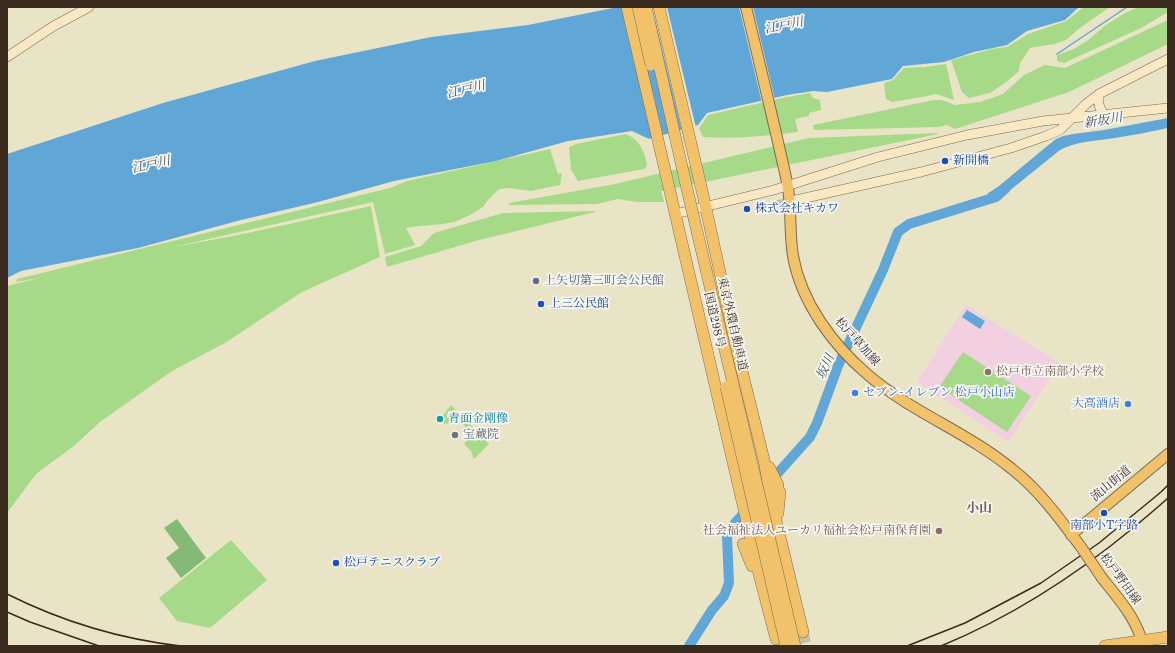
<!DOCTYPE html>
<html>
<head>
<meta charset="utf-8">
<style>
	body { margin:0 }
	#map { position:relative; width:1175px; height:653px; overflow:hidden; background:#e9e4c6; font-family:"Old Standard TT",serif }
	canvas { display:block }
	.frame { position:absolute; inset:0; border:8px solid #3b2a1e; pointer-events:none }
</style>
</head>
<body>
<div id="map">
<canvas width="1175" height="653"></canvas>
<div class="frame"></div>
</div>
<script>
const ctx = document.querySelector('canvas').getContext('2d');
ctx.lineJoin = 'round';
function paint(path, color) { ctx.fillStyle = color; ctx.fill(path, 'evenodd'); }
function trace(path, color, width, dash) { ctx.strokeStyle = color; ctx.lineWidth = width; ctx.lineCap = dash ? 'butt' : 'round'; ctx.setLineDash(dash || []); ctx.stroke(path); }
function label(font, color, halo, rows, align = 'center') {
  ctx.font = font + ' "Old Standard TT","Noto Serif JP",serif'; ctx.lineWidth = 3.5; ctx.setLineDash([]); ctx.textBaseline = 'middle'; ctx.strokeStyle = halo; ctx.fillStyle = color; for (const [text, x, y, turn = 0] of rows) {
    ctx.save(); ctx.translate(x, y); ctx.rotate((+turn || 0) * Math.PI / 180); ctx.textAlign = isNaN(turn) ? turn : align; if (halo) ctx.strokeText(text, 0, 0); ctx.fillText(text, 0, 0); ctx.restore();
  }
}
paint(new Path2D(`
	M966 305 1060 363 1008 442 917 382Z`), '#f2cfe1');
paint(new Path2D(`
	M1084 7H1110L1081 27 1066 40 1054 44 1030 48 1020 63 1019 71 1005 83 990 93 969 98 962 92 951 60 992 49 1007 47 1028 34 1066 21Z
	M1139 7H1168V12L1141 28 1064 63 1057 61V55L1074 49 1088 40 1106 25 1125 13Z
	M1168 20V44L1069 92 955 129 947 125 939 127 814 130 813 125 934 100H942L955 105 980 102 1003 94 1024 75 1045 65 1065 68Z
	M946 64 954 100 936 94 928 96 892 102 886 99 884 83 893 80 904 68 925 67Z
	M810 93 813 98 820 100 821 110 809 113V116L795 119 798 132C766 136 735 139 703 137L699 128 708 115 782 98Z
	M938 133V134L661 191 664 202H636L618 199 597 204 509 205V203L615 184 809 138Z
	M626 134C640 140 645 152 647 166L644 169 578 181 571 170 569 147 576 144Z
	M550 149 558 174 562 173 560 185 531 191 509 188 499 189 488 200 483 207 470 215 454 222 443 224 411 227 406 228 415 245 385 254 373 202 173 247 238 235 371 206 380 257 302 292 225 343 172 371 100 422 75 445 36 474 7 513V286L39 278 16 282 17 279 390 188 407 181Z
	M596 211 595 212 479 240 387 267 385 257 421 246 434 233 503 213Z
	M963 352 1031 396 1007 432 939 387Z
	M451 405 489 444 474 459 471 451 464 444 472 435 455 414 447 424 443 423 441 418Z
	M231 540 267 580 210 628 177 621 159 598Z`), '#a6da89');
paint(new Path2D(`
	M177 519 206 558 181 578 166 558 179 548 164 528Z`), '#84ba75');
paint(new Path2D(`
	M618 7H1079L1065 20 1027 31 1007 45 974 52 944 62 903 66 892 79 827 92 813 91 787 95 707 113 698 125 649 139 632 131 568 141 496 161 394 181 318 202 241 220 138 248 21 271 7 278V154L163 103 315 61 431 37 528 25Z
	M1168 118V128C1150 132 1133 135 1115 138 1096 141 1077 141 1060 150L998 200 987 194 999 186 1046 147 1056 139 1063 136 1073 134 1104 130Z
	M967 310 985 321 980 329 962 317Z`), '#60a7d7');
paint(new Path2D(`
	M652 7H667L696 128 682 132Z
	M739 7H753L775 100 762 103Z`), '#e9e4c6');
trace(new Path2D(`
	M1057 54 1127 7`), '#60a7d7', 1.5);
trace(new Path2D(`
	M769 483 810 437 817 423 838 366 883 270 898 232 909 224 996 197 1005 189
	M689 646 712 610 724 596 729 583 727 537 730 529 749 507`), '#60a7d7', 10);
trace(new Path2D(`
	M776 205 796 200`), '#c6bfa4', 9, [9, 4.5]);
trace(new Path2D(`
	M803 632 806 646`), '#c6bfa4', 11, [11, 5.5]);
const secondary = new Path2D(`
	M7 57 52 27 89 7
	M1099 94C1097 103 1099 109 1105 115
	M796 200 921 172 1011 148 1046 136 1060 130 1086 104 1099 94 1168 59
	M675 214 774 190 878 157 967 135 1043 121 1168 108`);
const primary = new Path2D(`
	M746 7C760 65 774 123 787 182 792 206 789 232 793 256 801 302 833 345 867 374 911 412 967 432 1012 469 1039 490 1060 519 1081 547
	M1071 535 1168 454
	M1102 578C1118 598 1138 620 1143 646`);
const highway = new Path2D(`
	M627 7 760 578 776 639
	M659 7 703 195 738 355 764 460 771 500 803 632
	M769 467 778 485
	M778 513 780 492
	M743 544 752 566
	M1105 646 1168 637`);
trace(secondary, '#786b59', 10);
trace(primary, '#786b59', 12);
trace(highway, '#786b59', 12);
trace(secondary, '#fae7c3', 9);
trace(primary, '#f2c26a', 10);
trace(highway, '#f2c26a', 11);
trace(new Path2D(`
	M7 594C63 622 119 639 181 646
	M7 612 30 622 99 646
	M907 646 965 623 1041 583 1099 543 1161 492 1168 485
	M941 646C1011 617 1075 576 1133 528 1145 518 1157 508 1168 498`), '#3b2a1e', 1.5);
const primaryBridge = new Path2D(`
	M1081 547 1102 578`);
const highwayBridge = new Path2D(`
	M638 7 651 65
	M646 7 687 189 795 646
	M726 387 786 646`);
trace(primaryBridge, '#786b59', 12, []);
trace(highwayBridge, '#786b59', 12, []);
trace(primaryBridge, '#f2c26a', 10);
trace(highwayBridge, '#f2c26a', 11);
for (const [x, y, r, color] of [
	[945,161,4,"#1a4fb4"],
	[747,209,4,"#1a4fb4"],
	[536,281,4,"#5c6f8a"],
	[541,304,4,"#1a4fb4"],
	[988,372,4,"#8d6e63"],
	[855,393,4,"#3f7fe0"],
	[1128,404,4,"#3f7fe0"],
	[440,419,4,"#0f9aa8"],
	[455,435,4,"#6b7280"],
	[1104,513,4,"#1a4fb4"],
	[939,531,4,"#8d6e63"],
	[336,563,4,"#1a4fb4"]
]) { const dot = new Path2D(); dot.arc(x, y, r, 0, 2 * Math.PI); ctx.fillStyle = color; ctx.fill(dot); trace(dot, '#f6f6f2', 1.5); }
label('12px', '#164399', '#f6f6f2', [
	["新開橋",953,161],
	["株式会社キカワ",755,209],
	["上三公民館",549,304],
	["南部小T字路",1104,526,"center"],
	["松戸テニスクラブ",344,563]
], 'left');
label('12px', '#4e5e75', '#f6f6f2', [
	["上矢切第三町会公民館",544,281]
], 'left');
label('12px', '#3b2a1e', '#f6f6f2', [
	["国道298号",714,320,77],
	["東京外環自動車道",732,324,77],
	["松戸草加線",857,342,48],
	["流山街道",1111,484,-40],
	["松戸野田線",1120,579,54]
]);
label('12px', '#785e54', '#f6f6f2', [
	["松戸市立南部小学校",996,372],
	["社会福祉法人ユーカリ福祉会松戸南保育園",931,531,"right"]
], 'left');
label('12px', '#366cbe', '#f6f6f2', [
	["セブン-イレブン 松戸小山店",863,393],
	["大高酒店",1120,404,"right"]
], 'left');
label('12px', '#0d838f', '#f6f6f2', [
	["青面金剛像",448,419]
], 'left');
label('12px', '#5b616d', '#f6f6f2', [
	["宝蔵院",463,435]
], 'left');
label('italic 13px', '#48565f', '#f6f6f2', [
	["江戸川",784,26,-11],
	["江戸川",466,90,-13],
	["新坂川",1103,121,-9],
	["江戸川",151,165,-12],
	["坂川",826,367,-66]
]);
label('bold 13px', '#745a5c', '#f6f6f2', [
	["小山",979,509]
]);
</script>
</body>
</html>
